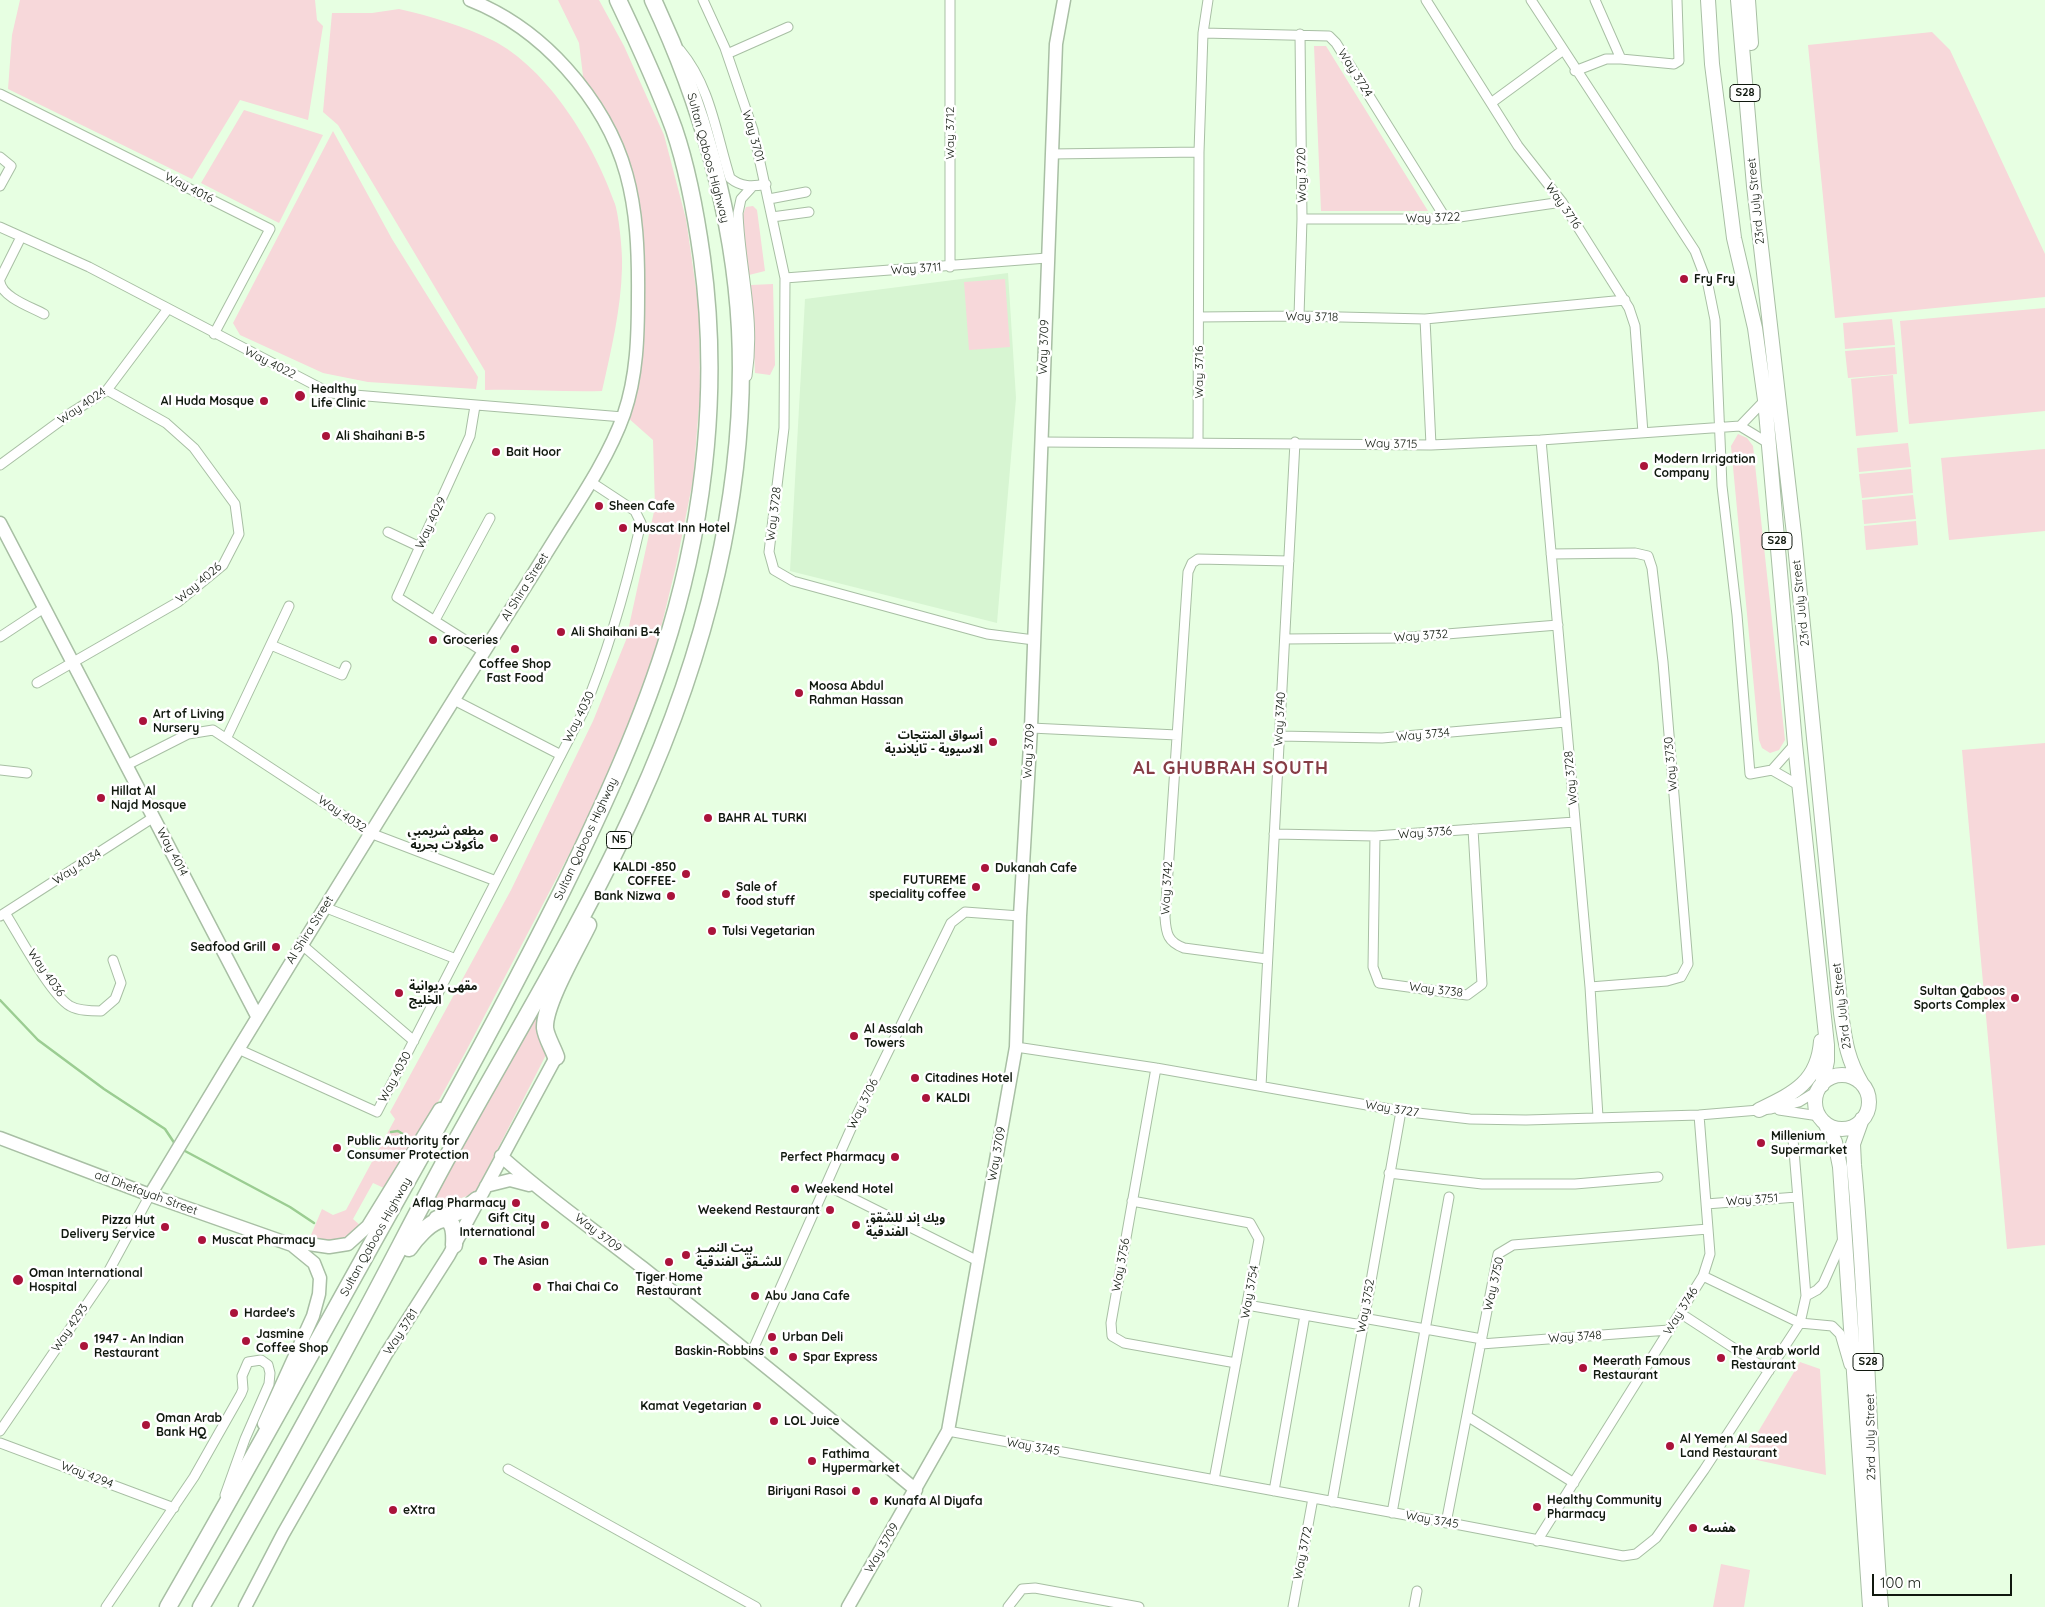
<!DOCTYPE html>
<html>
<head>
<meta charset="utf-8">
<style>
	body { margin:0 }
	#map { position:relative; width:2045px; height:1607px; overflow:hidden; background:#e7ffe2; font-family:Quicksand,sans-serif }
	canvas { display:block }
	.scale { position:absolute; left:1872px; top:1574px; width:140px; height:22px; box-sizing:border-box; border:2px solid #10180e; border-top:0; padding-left:6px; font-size:15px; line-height:18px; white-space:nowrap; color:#10180e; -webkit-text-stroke:4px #fff; paint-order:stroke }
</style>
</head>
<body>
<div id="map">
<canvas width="2045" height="1607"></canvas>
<div class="scale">100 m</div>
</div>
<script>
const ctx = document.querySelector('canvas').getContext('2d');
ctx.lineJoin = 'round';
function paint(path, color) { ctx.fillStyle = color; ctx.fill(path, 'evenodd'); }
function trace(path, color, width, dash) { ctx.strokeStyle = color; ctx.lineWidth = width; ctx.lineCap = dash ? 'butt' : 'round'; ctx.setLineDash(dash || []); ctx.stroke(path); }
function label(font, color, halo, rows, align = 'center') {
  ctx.font = font + ' Quicksand,"Noto Sans Arabic",sans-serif'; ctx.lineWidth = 5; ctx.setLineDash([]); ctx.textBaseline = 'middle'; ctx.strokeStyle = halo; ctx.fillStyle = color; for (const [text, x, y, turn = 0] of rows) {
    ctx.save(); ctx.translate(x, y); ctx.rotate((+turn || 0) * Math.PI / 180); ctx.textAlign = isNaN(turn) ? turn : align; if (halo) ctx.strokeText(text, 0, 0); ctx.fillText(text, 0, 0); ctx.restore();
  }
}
paint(new Path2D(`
	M1008 273 1016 398 997 623 790 571 805 299Z`), '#d7f5d2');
paint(new Path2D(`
	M20 0H315L317 20 323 26 308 120 240 100 192 179 8 89 12 35Z
	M558 0H599L624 46 664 135 686 219 699 309 700 394 693 480 676 566 653 661 597 801 465 1053 423 1129 386 1189 373 1183 353 1219 362 1227 347 1241 308 1242 322 1209 333 1215 346 1210 395 1119 390 1112 511 890 593 721 626 640 655 507 653 440 627 417 635 389 632 183 584 84 579 43Z
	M399 9C430 16 464 26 492 40 549 69 595 146 615 204 619 216 623 255 622 268 621 309 611 351 602 391 563 392 525 389 485 390V371L338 125 323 112 332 13H372Z
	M1932 32 1950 50 2045 254V297L1835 318 1808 45Z
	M1314 46H1326L1428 211H1321Z
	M244 110 323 135 279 223 201 183Z
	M333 131 392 239 478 377 476 389 368 382 323 373 240 335 233 323Z
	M753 206 757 210 765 271 749 275 742 217 746 207Z
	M1005 279 1010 347 969 350 964 282Z
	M773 284 775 365 770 375 755 373 751 285Z
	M2045 308V411L1909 424 1900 321Z
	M1892 319 1895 345 1845 349 1843 323Z
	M1895 347 1897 374 1848 378 1845 351Z
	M1893 375 1898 432 1856 436 1851 379Z
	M1738 434 1747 438 1753 446 1785 740 1779 750 1770 753 1762 748 1759 740 1731 446Z
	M1908 443 1911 467 1859 472 1857 448Z
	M2045 449V531L1949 540 1941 458Z
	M1911 469 1913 493 1862 498 1859 474Z
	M1913 495 1916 519 1864 524 1862 500Z
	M1916 521 1918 545 1866 550 1864 526Z
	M2045 743V1245L2007 1249 1962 750Z
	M535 1013 547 1053 475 1193 426 1211Z
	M1800 1362 1820 1369 1826 1475 1743 1457Z
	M1721 1564 1750 1570 1744 1607H1713Z`), '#f7d8da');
trace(new Path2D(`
	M0 1000 38 1040 104 1089 165 1129 175 1144
	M391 1132 398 1131 411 1139
	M185 1151 290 1207 314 1223`), '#9bcd92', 2.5);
const street = new Path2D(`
	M703 0 725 48 753 130 785 278 784 428 769 552 774 570 793 581 987 634 1034 640
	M950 0V267
	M1426 0 1518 146 1562 202 1629 308 1635 326 1643 433
	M1531 0 1695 251 1708 285 1715 320 1722 486 1737 615 1750 774 1772 770 1800 786
	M1203 33 1329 36 1336 43 1446 219
	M680 50C711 87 716 134 730 178 741 187 752 187 766 184
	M727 54 788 27
	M1621 59 1674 64 1679 61 1677 0
	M1575 71 1606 59H1621L1595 0
	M0 94 270 229 214 334
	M1491 103 1562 51
	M1051 154 1199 152
	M0 157 11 166 0 186
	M769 199 806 192
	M772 217 809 212
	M1302 219H1446L1562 202
	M0 227 89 267 330 393 623 417
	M785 278 1047 258
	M0 279 21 237
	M0 282C2 297 31 307 44 314
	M1299 316 1302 219 1300 34
	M1199 317 1299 316 1425 319 1625 300
	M1425 319 1431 445
	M747 376C756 317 740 270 738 213L741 199 752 187
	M475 406 470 436 397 597 484 652
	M1740 426 1765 400
	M1541 440 1590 987 1598 1117
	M1042 442 1431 445 1541 440 1740 426 1768 443
	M1198 442 1199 152 1203 33 1208 0
	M0 465 71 413 107 390 167 310
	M388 532 420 547
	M1551 554 1635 553 1648 556 1652 568 1663 662 1688 964 1681 977 1667 981 1590 987
	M435 620 490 518
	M0 637 44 608
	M1285 639 1397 638 1558 625
	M271 645 342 675 346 666
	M37 683 178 602 223 565 239 534 235 504 194 448 166 423 107 390
	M454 700 561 755
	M1031 728 1177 735
	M1279 736 1382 738 1566 722
	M227 737 289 606
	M127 765 188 734 213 730 370 833 496 881
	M0 770 27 773
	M1772 770 1795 744
	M1274 834 1375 836 1575 822
	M1375 836 1373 967 1379 983 1467 995 1482 984 1473 829
	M324 907 456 959
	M5 913C19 935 50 994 70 1006 79 1011 91 1011 101 1011L115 999 121 983 113 960
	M0 916 154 817
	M301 944 414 1041
	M1267 959 1184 948C1168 942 1166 934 1165 917L1188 572 1192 563 1198 559 1289 561
	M1016 1047 1156 1068 1401 1111 1470 1119 1526 1120 1699 1115 1771 1109 1799 1102 1817 1091
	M238 1049 377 1112 583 712C609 651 626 588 641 523L635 511 591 482
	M1156 1068 1111 1323 1112 1336 1124 1343 1236 1363
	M1261 1086 1295 442
	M1779 1110 1819 1116
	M1389 1173 1482 1184H1575L1658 1177
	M826 1185 978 1261
	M1132 1201 1250 1223 1259 1239 1214 1480
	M1706 1204 1797 1197
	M1703 1276 1800 1323 1832 1326 1840 1334 1849 1365
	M1806 1296 1817 1290 1823 1284 1843 1239
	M1247 1305 1362 1325
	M1680 1313 1769 1371
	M1363 1318 1482 1339
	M1481 1344 1669 1330
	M751 1354 857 1115 951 923 965 912 1020 916
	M1467 1416 1574 1483
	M0 1431 106 1276 150 1195
	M948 1431 1455 1524 1623 1556 1636 1554 1656 1538 1704 1470 1800 1323 1806 1296 1793 1139
	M0 1443 174 1508
	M508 1469 756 1607
	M1274 1491 1305 1315
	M1332 1502 1401 1111
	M1392 1513 1449 1197
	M1446 1523 1498 1254 1513 1245 1708 1229
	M1537 1541 1703 1276 1710 1254 1699 1115
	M106 1607 194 1477 241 1394 243 1389 242 1376 248 1362 261 1360 268 1365 270 1373 269 1384 245 1439 225 1495
	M1008 1607 1022 1589 1035 1588 1139 1607
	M1293 1607 1313 1498
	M1414 1607 1417 1591`);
const secondary = new Path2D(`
	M0 523 257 1016
	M0 1138 150 1195 292 1245 314 1263 320 1278 319 1294 313 1316 264 1424
	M501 1156C546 1197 596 1231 643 1268 735 1341 826 1415 916 1490
	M486 1186 510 1180 529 1185
	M150 1195C254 1022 359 851 466 680 498 630 529 581 560 531 583 495 610 454 624 414 637 376 638 336 638 296 639 204 630 139 566 68 539 38 508 15 470 0
	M292 1245 302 1243 329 1247 348 1244 368 1226 440 1109
	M245 1607 283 1534 386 1354 449 1255 556 1057
	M848 1607 948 1431 1016 1047 1020 916 1031 728 1056 44 1064 0`);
const primary = new Path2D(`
	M1708 0 1712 64 1734 238 1755 328 1765 400 1795 744 1827 1045V1061L1822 1085
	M1738 0 1754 186 1794 534 1841 1013C1845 1041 1847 1059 1862 1084
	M1748 0 1751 43
	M1815 1102a27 27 0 1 1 54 0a27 27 0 1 1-54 0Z
	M1759 1110C1792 1094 1818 1083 1821 1041
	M1862 1119 1853 1144 1854 1165C1868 1312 1869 1460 1881 1607
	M1825 1123 1835 1142 1840 1167 1870 1607`);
const highway = new Path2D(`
	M556 1057C553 1048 546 1037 545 1028 544 1004 577 948 588 925
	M437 1219 466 1209 477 1200
	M409 1248C423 1227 457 1197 454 1245
	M168 1607C256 1455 340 1300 426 1147 473 1063 519 977 562 891 603 807 643 721 670 631 706 511 719 382 702 258 696 215 688 170 674 129 658 85 638 42 618 0
	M201 1607C254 1516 305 1424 355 1331 389 1269 420 1206 454 1145 516 1033 584 922 637 805 704 658 748 492 740 329 734 216 701 102 653 0`);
trace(street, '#a8bfa4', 11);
trace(secondary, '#a8bfa4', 15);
trace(primary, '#a8bfa4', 16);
trace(highway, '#a8bfa4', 19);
trace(street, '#fff', 9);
trace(secondary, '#fff', 12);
trace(primary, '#fff', 14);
trace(highway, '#fff', 16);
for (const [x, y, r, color] of [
	[1684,279,5,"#aa133b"],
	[300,396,6,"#aa133b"],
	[264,401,5,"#aa133b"],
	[326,436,5,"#aa133b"],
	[496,452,5,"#aa133b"],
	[1644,466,5,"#aa133b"],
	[599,506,5,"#aa133b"],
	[623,528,5,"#aa133b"],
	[561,632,5,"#aa133b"],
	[433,640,5,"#aa133b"],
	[515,649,5,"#aa133b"],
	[799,693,5,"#aa133b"],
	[143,721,5,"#aa133b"],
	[993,742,5,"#aa133b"],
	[101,798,5,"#aa133b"],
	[708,818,5,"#aa133b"],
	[494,838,5,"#aa133b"],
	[985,868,5,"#aa133b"],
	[686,874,5,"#aa133b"],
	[976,887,5,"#aa133b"],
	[726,894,5,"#aa133b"],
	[671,896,5,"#aa133b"],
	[712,931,5,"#aa133b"],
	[276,947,5,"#aa133b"],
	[399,993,5,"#aa133b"],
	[2015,998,5,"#aa133b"],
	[854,1036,5,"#aa133b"],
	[915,1078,5,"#aa133b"],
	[926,1098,5,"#aa133b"],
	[1761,1143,5,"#aa133b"],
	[337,1148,5,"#aa133b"],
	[895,1157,5,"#aa133b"],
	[795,1189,5,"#aa133b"],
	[516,1203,5,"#aa133b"],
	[830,1210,5,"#aa133b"],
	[545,1225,5,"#aa133b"],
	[856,1225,5,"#aa133b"],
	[165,1227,5,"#aa133b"],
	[202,1240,5,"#aa133b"],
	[686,1255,5,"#aa133b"],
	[483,1261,5,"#aa133b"],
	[669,1262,5,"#aa133b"],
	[18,1280,6,"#aa133b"],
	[537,1287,5,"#aa133b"],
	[755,1296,5,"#aa133b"],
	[234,1313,5,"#aa133b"],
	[772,1337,5,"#aa133b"],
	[246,1341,5,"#aa133b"],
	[84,1346,5,"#aa133b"],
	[774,1351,5,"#aa133b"],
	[793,1357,5,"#aa133b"],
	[1721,1358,5,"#aa133b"],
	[1583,1368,5,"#aa133b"],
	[757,1406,5,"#aa133b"],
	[774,1421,5,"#aa133b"],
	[146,1425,5,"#aa133b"],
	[1670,1446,5,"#aa133b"],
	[812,1461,5,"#aa133b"],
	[856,1491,5,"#aa133b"],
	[874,1501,5,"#aa133b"],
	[1537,1507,5,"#aa133b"],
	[393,1510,5,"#aa133b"],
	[1693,1528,5,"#aa133b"]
]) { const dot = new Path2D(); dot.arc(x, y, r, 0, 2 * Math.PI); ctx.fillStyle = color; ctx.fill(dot); trace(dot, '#fff', 2); }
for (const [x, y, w] of [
	[1745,93,30],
	[1777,541,30],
	[619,840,25],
	[1868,1362,30]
]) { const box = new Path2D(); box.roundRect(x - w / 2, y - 8.5, w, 17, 4); ctx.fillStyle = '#fff'; ctx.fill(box); trace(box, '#10180e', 1); }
label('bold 11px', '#10180e', null, [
	["S28",1745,93],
	["S28",1777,541],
	["N5",619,840],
	["S28",1868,1362]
]);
label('12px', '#10180e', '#fff', [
	["Way 3724",1355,73,58],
	["Way 3712",950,133,-90],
	["Way 3701",753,136,74],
	["Sultan Qaboos Highway",708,158,75],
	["Way 3720",1302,175,-91],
	["Way 4016",189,188,27],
	["23rd July Street",1756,201,-96],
	["Way 3716",1563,206,55],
	["Way 3722",1433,218,-2],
	["Way 3711",916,269,-4],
	["Way 3718",1312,317,1],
	["Way 3709",1044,347,-88],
	["Way 4022",270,363,27],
	["Way 3716",1199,372,-90],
	["Way 4024",82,406,-34],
	["Way 3715",1391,444,1],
	["Way 3728",774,514,-83],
	["Way 4029",431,523,-65],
	["Way 4026",199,583,-40],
	["Al Shira Street",525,587,-58],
	["23rd July Street",1801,603,-96],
	["Way 3732",1421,636,-4],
	["Way 4030",579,717,-64],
	["Way 3740",1280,719,-87],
	["Way 3734",1423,735,-5],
	["Way 3709",1029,751,-87],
	["Way 3730",1671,764,-95],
	["Way 3728",1571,778,-95],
	["Way 4032",342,814,34],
	["Way 3736",1425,833,-4],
	["Sultan Qaboos Highway",586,839,-65],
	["Way 4014",172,852,62],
	["Way 4034",77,867,-33],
	["Way 3742",1167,888,-87],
	["Al Shira Street",310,930,-58],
	["Way 4036",46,973,55],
	["Way 3738",1436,990,7],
	["23rd July Street",1842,1006,-97],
	["Way 4030",395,1077,-62],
	["Way 3706",863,1104,-64],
	["Way 3727",1392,1109,9],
	["Way 3709",997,1154,-80],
	["ad Dhefayah Street",146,1193,20],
	["Way 3751",1752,1200,-4],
	["Way 3709",598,1233,37],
	["Sultan Qaboos Highway",376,1237,-61],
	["Way 3756",1121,1265,-80],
	["Way 3750",1494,1284,-77],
	["Way 3754",1250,1292,-80],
	["Way 3752",1366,1306,-80],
	["Way 3746",1681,1311,-58],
	["Way 4293",70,1328,-56],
	["Way 3781",401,1332,-57],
	["Way 3748",1575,1337,-4],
	["23rd July Street",1871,1437,-91],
	["Way 3745",1033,1447,10],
	["Way 4294",87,1475,21],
	["Way 3745",1432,1520,10],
	["Way 3709",882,1548,-60],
	["Way 3772",1303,1553,-79]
]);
label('bold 12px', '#10180e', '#fff', [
	["Fry Fry",1694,279],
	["Healthy",311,389],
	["Life Clinic",311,403],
	["Al Huda Mosque",254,401,"right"],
	["Ali Shaihani B-5",336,436],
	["Bait Hoor",506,452],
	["Modern Irrigation",1654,459],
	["Company",1654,473],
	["Sheen Cafe",609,506],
	["Muscat Inn Hotel",633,528],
	["Ali Shaihani B-4",571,632],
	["Groceries",443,640],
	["Coffee Shop",515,664,"center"],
	["Fast Food",515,678,"center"],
	["Moosa Abdul",809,686],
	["Rahman Hassan",809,700],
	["Art of Living",153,714],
	["Nursery",153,728],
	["أسواق المنتجات",983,735,"right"],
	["الاسيوية - تايلاندية",983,749,"right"],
	["Hillat Al",111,791],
	["Najd Mosque",111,805],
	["BAHR AL TURKI",718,818],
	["مطعم شريمبي",484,831,"right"],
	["مأكولات بحرية",484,845,"right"],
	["KALDI -850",676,867,"right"],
	["COFFEE-",676,881,"right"],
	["Dukanah Cafe",995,868],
	["FUTUREME",966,880,"right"],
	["speciality coffee",966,894,"right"],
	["Sale of",736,887],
	["food stuff",736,901],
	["Bank Nizwa",661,896,"right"],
	["Tulsi Vegetarian",722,931],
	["Seafood Grill",266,947,"right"],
	["مقهى ديوانية",409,986],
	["الخليج",409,1000],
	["Sultan Qaboos",2005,991,"right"],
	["Sports Complex",2005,1005,"right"],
	["Al Assalah",864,1029],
	["Towers",864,1043],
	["Citadines Hotel",925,1078],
	["KALDI",936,1098],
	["Millenium",1771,1136],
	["Supermarket",1771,1150],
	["Public Authority for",347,1141],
	["Consumer Protection",347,1155],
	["Perfect Pharmacy",885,1157,"right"],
	["Weekend Hotel",805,1189],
	["Aflag Pharmacy",506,1203,"right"],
	["Weekend Restaurant",820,1210,"right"],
	["Gift City",535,1218,"right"],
	["International",535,1232,"right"],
	["ويك إند للشقق",866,1218],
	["الفندقية",866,1232],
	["Pizza Hut",155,1220,"right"],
	["Delivery Service",155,1234,"right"],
	["Muscat Pharmacy",212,1240],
	["بيت النمــر",696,1248],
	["للشـقق الفندقية",696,1262],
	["The Asian",493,1261],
	["Oman International",29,1273],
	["Hospital",29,1287],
	["Tiger Home",669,1277,"center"],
	["Restaurant",669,1291,"center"],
	["Thai Chai Co",547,1287],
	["Abu Jana Cafe",765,1296],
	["Hardee's",244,1313],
	["Jasmine",256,1334],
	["Coffee Shop",256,1348],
	["Urban Deli",782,1337],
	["1947 - An Indian",94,1339],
	["Restaurant",94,1353],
	["Baskin-Robbins",764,1351,"right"],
	["The Arab world",1731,1351],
	["Restaurant",1731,1365],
	["Spar Express",803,1357],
	["Meerath Famous",1593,1361],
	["Restaurant",1593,1375],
	["Kamat Vegetarian",747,1406,"right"],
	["Oman Arab",156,1418],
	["Bank HQ",156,1432],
	["LOL Juice",784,1421],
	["Al Yemen Al Saeed",1680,1439],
	["Land Restaurant",1680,1453],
	["Fathima",822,1454],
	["Hypermarket",822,1468],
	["Biriyani Rasoi",846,1491,"right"],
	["Healthy Community",1547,1500],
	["Pharmacy",1547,1514],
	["Kunafa Al Diyafa",884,1501],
	["eXtra",403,1510],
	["هفسه",1703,1528]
], 'left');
ctx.letterSpacing = '1px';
label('bold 18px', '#863d45', '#fff', [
	["AL GHUBRAH SOUTH",1231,769]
]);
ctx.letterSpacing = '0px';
</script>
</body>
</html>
